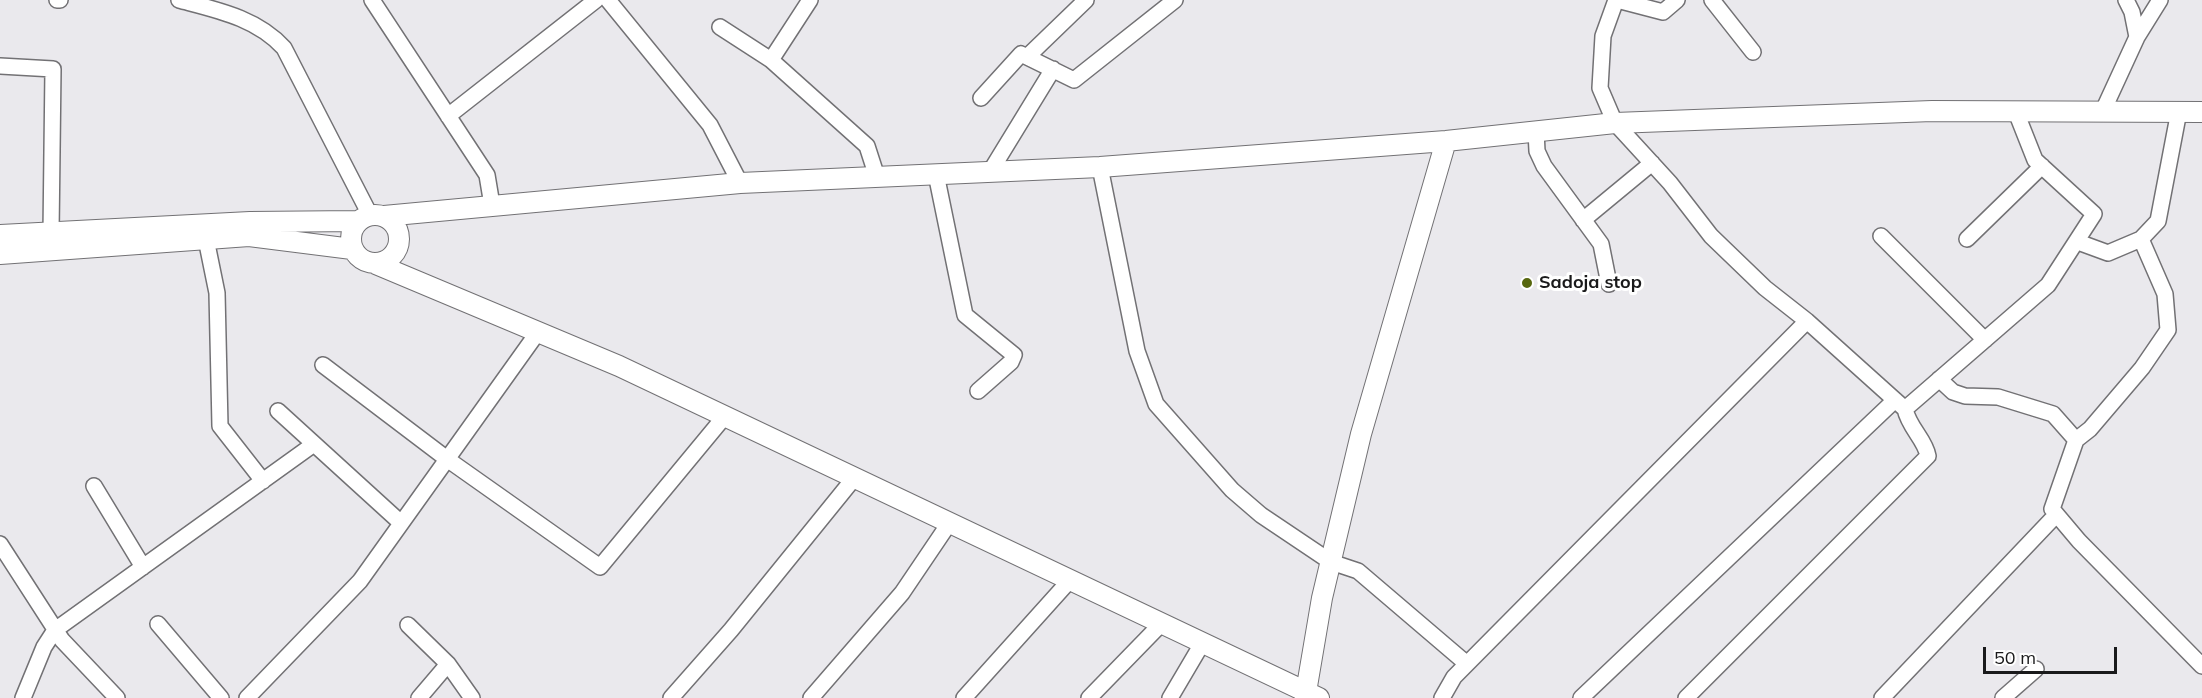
<!DOCTYPE html>
<html>
<head>
<meta charset="utf-8">
<style>
	body { margin:0 }
	#map { position:relative; width:2202px; height:698px; overflow:hidden; background:#eae9ed; font-family:Mulish,sans-serif }
	canvas { display:block }
	.scale { position:absolute; left:1983px; top:647px; width:134px; height:27px; box-sizing:border-box; border:3px solid #1a1a1b; border-top:0; padding-left:8px; font-size:18px; line-height:21px; white-space:nowrap; color:#1a1a1b; -webkit-text-stroke:4px #fff; paint-order:stroke }
</style>
</head>
<body>
<div id="map">
<canvas width="2202" height="698"></canvas>
<div class="scale">50 m</div>
</div>
<script>
const ctx = document.querySelector('canvas').getContext('2d');
ctx.lineJoin = 'round';
function trace(path, color, width, dash) { ctx.strokeStyle = color; ctx.lineWidth = width; ctx.lineCap = dash ? 'butt' : 'round'; ctx.setLineDash(dash || []); ctx.stroke(path); }
function label(font, color, halo, rows, align = 'center') {
  ctx.font = font + ' Mulish,sans-serif'; ctx.lineWidth = 6; ctx.setLineDash([]); ctx.textBaseline = 'middle'; ctx.strokeStyle = halo; ctx.fillStyle = color; for (const [text, x, y, turn = 0] of rows) {
    ctx.save(); ctx.translate(x, y); ctx.rotate((+turn || 0) * Math.PI / 180); ctx.textAlign = isNaN(turn) ? turn : align; if (halo) ctx.strokeText(text, 0, 0); ctx.fillText(text, 0, 0); ctx.restore();
  }
}
const street = new Path2D(`
	M57 0H60
	M179 0C217 10 257 18 284 48L370 215
	M372 0 487 175 492 205
	M608 0 710 125 740 183
	M1616 0 1603 36 1600 88 1615 123 1670 183 1711 236 1765 288 1807 321
	M1617 0 1663 12 1677 0
	M1712 0 1753 52
	M2126 0 2132 12 2137 37
	M720 27 771 60 867 146 877 177
	M1028 56 1086 0
	M771 60 810 0
	M0 66 53 69 51 233
	M981 98 1021 54 1074 80 1175 0
	M2179 111 2158 221 2141 239 2165 294 2168 330 2142 368 2090 429 2076 440 2052 509 2079 541 2202 666
	M2102 113 2137 37 2160 0
	M448 116 596 0
	M1536 131 1537 151 1544 166 1601 244 1609 284
	M1100 167 1137 351 1156 404 1232 490 1261 515 1331 562 1358 571 1467 664
	M990 172 1053 69
	M936 174 965 315 1014 355 1011 362 978 391
	M1583 220 1652 163
	M1881 236 1985 340
	M206 239 217 293 220 426 263 481
	M1967 239 2042 166
	M2078 242 2108 253 2141 239
	M323 365 447 459 600 567 725 416
	M1939 379 1953 392 1965 396 1998 397 2053 414 2076 440
	M278 411 401 523
	M94 486 143 567
	M0 544 62 640 117 698
	M158 624 221 698
	M408 625 448 664 472 698
	M23 698 44 647 55 630 314 444
	M247 698 360 581 538 332
	M419 698 448 664
	M671 698 731 630 855 477
	M811 698 902 593 950 522
	M964 698 1071 579
	M1089 698 1162 623
	M1170 698 1203 642
	M1442 698 1454 677 1807 321 1905 409 2048 285 2094 214 2035 160 2016 112
	M1581 698 1895 400
	M1686 698 1928 456C1925 439 1909 428 1905 409
	M1882 698 2056 515
	M2003 698 2036 669`);
const secondary = new Path2D(`
	M351 239a24 24 0 1 1 48 0a24 24 0 1 1-48 0Z
	M384 216 740 183 1100 167 1446 141 1615 123 1932 111 2202 112
	M0 235 250 222 357 221
	M0 254 249 236 352 249
	M376 264 619 366 1319 698
	M1305 698 1322 598 1361 434 1446 141`);
trace(street, '#727174', 18);
trace(secondary, '#727174', 22);
trace(street, '#fff', 15);
trace(secondary, '#fff', 20);
for (const [x, y, r, color] of [
	[1527,283,6,"#57670f"]
]) { const dot = new Path2D(); dot.arc(x, y, r, 0, 2 * Math.PI); ctx.fillStyle = color; ctx.fill(dot); trace(dot, '#fff', 2); }
label('bold 18px', '#1a1a1b', '#fff', [
	["Sadoja stop",1539,283]
], 'left');
</script>
</body>
</html>
